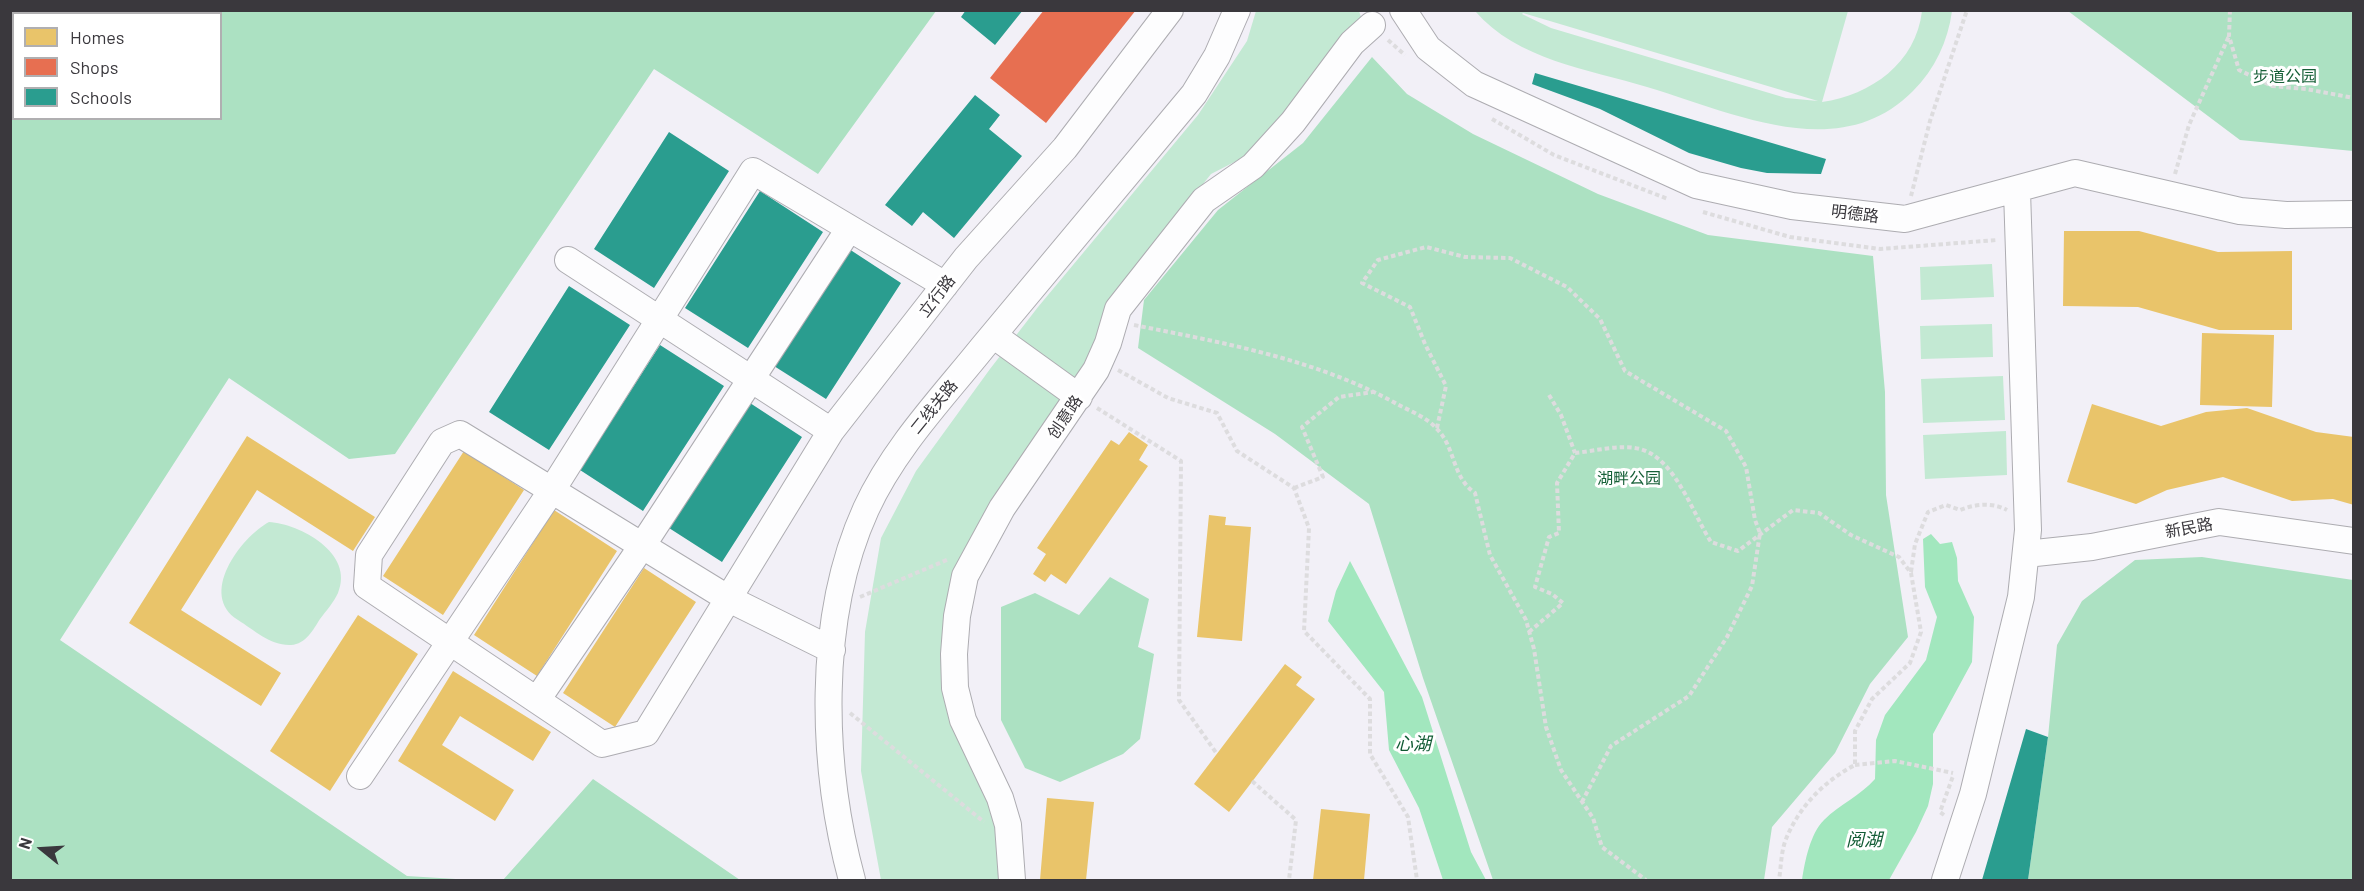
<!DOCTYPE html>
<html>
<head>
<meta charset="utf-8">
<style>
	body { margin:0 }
	#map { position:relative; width:2364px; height:891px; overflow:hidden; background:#f2f0f7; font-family:Barlow,sans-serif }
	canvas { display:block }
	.frame { position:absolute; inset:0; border:12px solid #3a383d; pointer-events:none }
	.legend { position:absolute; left:12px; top:12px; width:210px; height:108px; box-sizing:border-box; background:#fff; border:2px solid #b0afb1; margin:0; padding:8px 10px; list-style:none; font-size:18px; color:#3a383d }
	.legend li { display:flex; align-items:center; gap:12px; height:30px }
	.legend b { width:30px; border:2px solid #b0afb1 }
	.north { position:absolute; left:12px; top:819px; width:60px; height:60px; -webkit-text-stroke:4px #fff; paint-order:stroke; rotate:288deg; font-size:16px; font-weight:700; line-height:24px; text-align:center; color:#3a383d }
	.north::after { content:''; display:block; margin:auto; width:21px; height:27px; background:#3a383d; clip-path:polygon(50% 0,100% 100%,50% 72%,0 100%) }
</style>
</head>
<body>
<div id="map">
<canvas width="2364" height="891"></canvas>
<div class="frame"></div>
<ul class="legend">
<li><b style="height:16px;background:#e9c46a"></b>Homes</li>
<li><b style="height:16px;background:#e76f51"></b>Shops</li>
<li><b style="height:16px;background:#2a9d8f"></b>Schools</li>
</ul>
<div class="north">N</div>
</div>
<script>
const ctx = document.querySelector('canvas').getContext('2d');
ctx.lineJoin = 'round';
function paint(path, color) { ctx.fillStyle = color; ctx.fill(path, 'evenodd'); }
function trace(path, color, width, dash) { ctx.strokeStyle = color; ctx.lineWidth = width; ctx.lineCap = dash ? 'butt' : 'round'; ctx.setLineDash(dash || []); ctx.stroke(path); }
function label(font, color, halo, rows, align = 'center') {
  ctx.font = font + ' Barlow,"Noto Sans SC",sans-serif'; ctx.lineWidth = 6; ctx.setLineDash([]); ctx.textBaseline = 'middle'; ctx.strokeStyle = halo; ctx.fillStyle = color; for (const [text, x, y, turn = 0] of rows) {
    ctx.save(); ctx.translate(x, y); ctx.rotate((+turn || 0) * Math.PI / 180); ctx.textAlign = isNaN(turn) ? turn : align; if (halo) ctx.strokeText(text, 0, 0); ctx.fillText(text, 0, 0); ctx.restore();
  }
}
paint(new Path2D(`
	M1517 10 1848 11 1822 102C1871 95 1916 63 1922 11H1952C1948 41 1935 69 1913 91 1839 166 1732 112 1647 87 1588 69 1517 60 1475 11ZM1522 14 1523 13 1818 101 1786 98 1551 28Z
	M1256 11H1359L1361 17 1295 104 1250 154 1211 174 1116 294 1102 340 948 612 993 798 1004 880H881L861 771 865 632 881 538 916 471 990 369 1038 307 1198 115 1247 41Z
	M1992 264 1994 297 1921 300 1920 267Z
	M1992 324 1993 357 1921 359 1920 326Z
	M2003 376 2005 420 1923 423 1921 379Z
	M2006 431 2007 475 1925 479 1923 435Z
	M269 522C300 524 355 553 338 593 334 602 326 611 320 619 313 630 306 644 291 645 271 646 254 630 238 620 198 595 240 538 269 522Z`), '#c3e9d3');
paint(new Path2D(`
	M10 11H936L818 174 654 69 395 454 349 459 229 378 60 640 407 876 472 880H11ZM14 14H220V118H14Z
	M2068 11H2353V151L2240 140Z
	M1372 57 1407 94 1473 134 1598 194 1708 235 1873 256 1885 392 1886 495 1908 637 1870 684 1835 753 1772 827 1764 880H1493L1423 678 1369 504 1275 434 1138 348 1144 300 1218 210 1303 143Z
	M2202 557 2353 580V880H2028L2048 737 2057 645 2082 601 2135 560Z
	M1110 577 1149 599 1138 647 1154 654 1140 739 1123 754 1060 782 1025 768 1001 720V607L1035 593 1079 615Z
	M593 779 740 880H503Z`), '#ace1c2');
paint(new Path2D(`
	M1931 534 1940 544 1952 542 1957 558 1958 581 1974 617 1972 662 1933 734V784L1928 806 1916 832 1889 880H1802C1805 861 1810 834 1824 820 1840 804 1860 796 1875 779L1876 740 1885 715 1926 660 1937 617 1925 587 1923 539Z
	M1350 561 1422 697 1471 852 1486 880H1443L1419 808 1389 750 1384 692 1328 621 1336 591Z`), '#a2e7be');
paint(new Path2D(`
	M2064 231H2139L2218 252 2292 251V330H2219L2138 307 2063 306Z
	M2202 333 2274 335 2272 407 2200 405Z
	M2092 404 2161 426 2206 412 2247 408 2316 432 2354 437V505L2333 499 2292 501 2223 477 2167 490 2136 504 2067 482Z
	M1129 432 1148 445 1139 460 1148 466 1066 584 1051 574 1045 582 1033 574 1046 554 1037 548 1111 440 1119 445Z
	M247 436 375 517 353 551 257 490 181 610 281 673 261 706 129 623Z
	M464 451 524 490 443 615 383 576Z
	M554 510 617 551 537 676 474 635Z
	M1209 515 1226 517 1225 525 1251 527 1242 641 1197 637Z
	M644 568 696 602 615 727 563 693Z
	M358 615 418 654 330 791 270 751Z
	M1285 664 1302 677 1296 685 1315 699 1229 812 1194 784Z
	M453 671 551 732 533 761 460 716 442 745 514 790 495 821 398 761Z
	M1047 798 1094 802 1086 880H1040Z
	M1321 809 1370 814 1364 880H1313Z`), '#e9c46a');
paint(new Path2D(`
	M1044 10H1136L1046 123 990 78Z`), '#e76f51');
paint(new Path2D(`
	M966 10H1023L995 45 961 17Z
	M1535 73 1826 159 1821 174 1767 173 1741 168 1689 153 1600 109 1532 84Z
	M975 95 1000 115 989 129 1022 156 954 238 923 212 912 226 885 205Z
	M669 132 729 171 654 288 594 249Z
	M760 191 823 232 748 348 685 308Z
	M849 249 901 283 826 399 774 366Z
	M569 286 630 325 549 450 489 412Z
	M660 345 724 386 643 511 580 470Z
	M750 403 802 437 722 562 669 528Z
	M2026 729 2048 737 2028 880H1982Z`), '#2a9d8f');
const minor = new Path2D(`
	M1403 10 1428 48 1474 84 1696 185 1792 206 1905 219 2075 173 2240 211 2286 215 2354 214
	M568 260 831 431
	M993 335 1079 397
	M2026 554 2092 547 2219 522 2354 541
	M832 650 729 599 460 434 442 442 369 555 367 586 602 744 646 733 831 431 966 258 1065 148 1170 10
	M537 700 642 546 849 229
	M360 776 552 490 753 171 945 285
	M852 880C821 766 816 619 866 509 894 448 942 398 983 347 1053 262 1124 178 1194 94L1217 56 1237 10
	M1012 880 1008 825 1000 798 963 720 955 688 954 654 957 616 965 576 1002 508 1096 370 1108 343 1118 309 1204 200 1253 166 1293 122 1352 43 1372 25
	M1945 880 1973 794 2021 597 2028 530 2017 191`);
trace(minor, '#adacb1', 28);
trace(new Path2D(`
	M2230 10 2229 36 2239 70 2272 86 2306 89 2354 98
	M1388 40 1405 55
	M1492 119 1554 155 1668 199
	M2175 174 2189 125 2229 36
	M1911 196 1930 121 1967 10
	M1703 212 1790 237 1880 249 1997 240
	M1134 325C1224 343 1316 359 1397 404 1410 411 1426 417 1436 428 1456 447 1451 476 1475 493L1490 555 1526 620 1534 649 1546 727 1561 770 1593 818 1602 847 1646 880
	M1118 370 1168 398 1217 413 1237 451 1294 488 1309 528 1304 631 1370 699V754L1408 817 1417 880
	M1549 395 1561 415 1575 453
	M1097 408 1181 461 1179 700 1217 754
	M1437 428 1446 386 1425 344 1410 307 1362 283 1378 260 1426 247 1465 257 1510 258 1567 287 1600 319 1625 371 1726 431 1746 467 1755 520 1760 533 1752 586 1727 637 1689 696 1611 746 1582 802
	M1575 453C1595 451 1620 444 1640 449 1675 458 1693 514 1711 542L1738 551 1793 510 1819 513 1851 535 1899 557 1911 573 1921 632 1910 663 1872 699 1855 731V765C1824 781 1799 807 1786 839 1781 851 1781 868 1779 880
	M1294 488 1323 477 1302 427 1339 397 1373 392
	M1911 572 1915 544 1928 512 1946 505 1960 510C1975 504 1992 502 2007 510
	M860 597 949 559
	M1529 632 1563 603 1552 594 1535 587 1549 537 1559 533 1557 483 1575 453
	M850 713 984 822
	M1855 765 1895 761 1953 773
	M1252 781 1296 820 1289 880
	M1944 815 1940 812 1953 776`), '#dddcde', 4, [4.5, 3]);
trace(minor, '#fdfdfe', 26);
label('16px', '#176038', '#fff', [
	["步道公园",2285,77],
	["湖畔公园",1629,479]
]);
label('16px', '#3a383d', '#fff', [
	["明德路",1855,214,7],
	["立行路",937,296,-52],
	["二线关路",934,407,-51],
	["创意路",1065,417,-56],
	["新民路",2189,528,-10]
]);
label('italic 18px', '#115b34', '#fff', [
	["心湖",1413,744],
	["阅湖",1864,840]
]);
</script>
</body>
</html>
